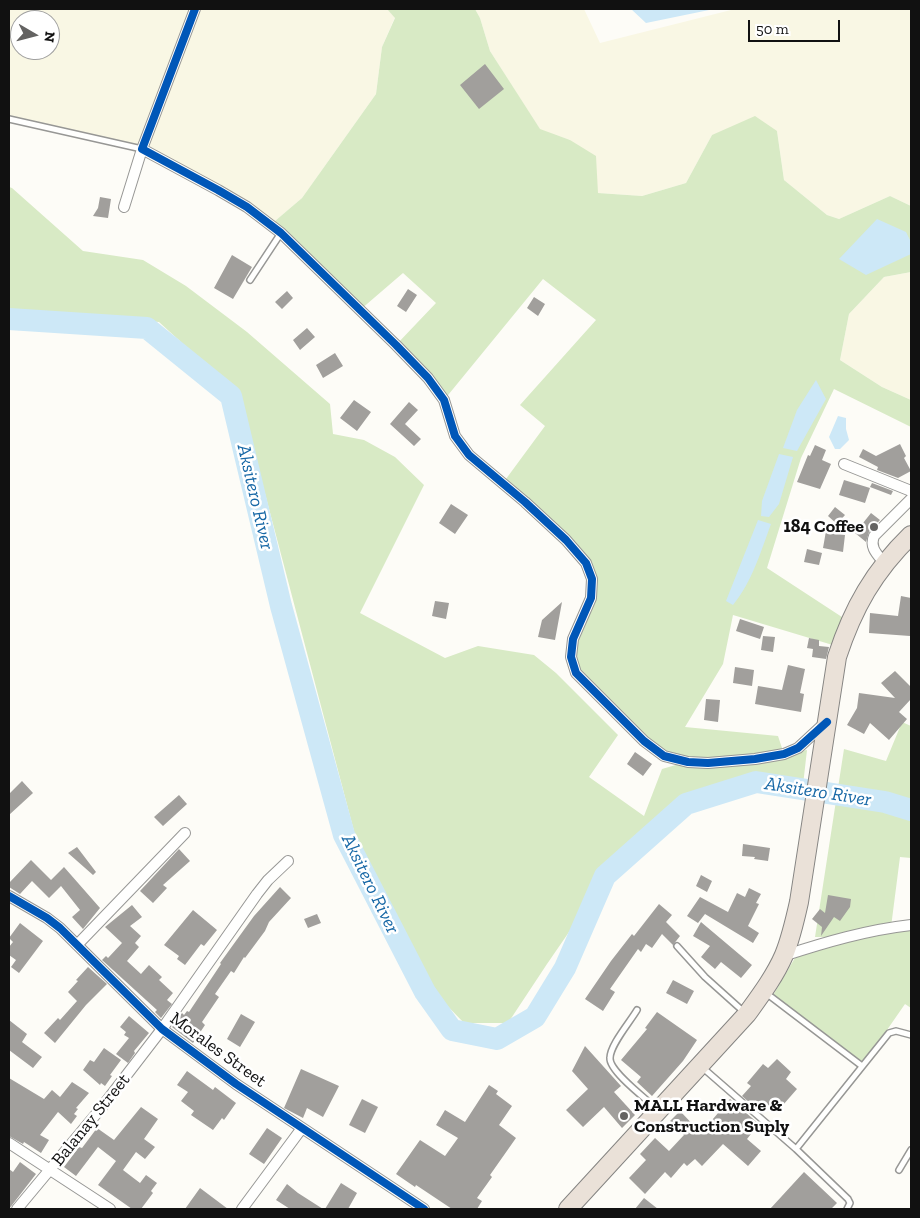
<!DOCTYPE html>
<html>
<head>
<meta charset="utf-8">
<style>
	body { margin:0 }
	#map { position:relative; width:920px; height:1218px; overflow:hidden; background:#fdfcf7; font-family:"Zilla Slab",serif }
	canvas { display:block }
	.frame { position:absolute; inset:0; border:10px solid #111; pointer-events:none }
	.north { position:absolute; left:10px; top:10px; width:50px; height:50px; box-sizing:border-box; background:#fff; border:1px solid #a0a0a0; border-radius:50%; rotate:98deg; font-size:14px; font-weight:700; line-height:20px; text-align:center; color:#111 }
	.north::after { content:''; display:block; margin:auto; width:18px; height:22px; background:#646362; clip-path:polygon(50% 0,100% 100%,50% 72%,0 100%) }
	.scale { position:absolute; left:748px; top:20px; width:92px; height:22px; box-sizing:border-box; border:2px solid #111; border-top:0; padding-left:6px; font-size:15px; line-height:18px; white-space:nowrap; color:#111; -webkit-text-stroke:4px #fff; paint-order:stroke }
</style>
</head>
<body>
<div id="map">
<canvas width="920" height="1218"></canvas>
<div class="frame"></div>
<div class="north">N</div>
<div class="scale">50 m</div>
</div>
<script>
const ctx = document.querySelector('canvas').getContext('2d');
ctx.lineJoin = 'round';
function paint(path, color) { ctx.fillStyle = color; ctx.fill(path, 'evenodd'); }
function trace(path, color, width, dash) { ctx.strokeStyle = color; ctx.lineWidth = width; ctx.lineCap = dash ? 'butt' : 'round'; ctx.setLineDash(dash || []); ctx.stroke(path); }
function label(font, color, halo, rows, align = 'center') {
  ctx.font = font + ' "Zilla Slab",serif'; ctx.lineWidth = 5; ctx.setLineDash([]); ctx.textBaseline = 'middle'; ctx.strokeStyle = halo; ctx.fillStyle = color; for (const [text, x, y, turn = 0] of rows) {
    ctx.save(); ctx.translate(x, y); ctx.rotate((+turn || 0) * Math.PI / 180); ctx.textAlign = isNaN(turn) ? turn : align; if (halo) ctx.strokeText(text, 0, 0); ctx.fillText(text, 0, 0); ctx.restore();
  }
}
paint(new Path2D(`
	M9 9H387L395 17 382 47 376 94 302 198 275 221 142 149 9 120ZM20 20H50V50H20Z
	M475 9H584L600 43 735 9H911V206L890 196 839 219 827 215 784 180 777 131 712 135 686 183 642 196 598 193 570 140 540 130 519 97 490 51 480 18Z
	M911 272V400L882 387 840 360 849 314 884 277Z`), '#f9f7e4');
paint(new Path2D(`
	M387 9H475L480 18 490 51 540 129 570 140 596 156 598 193 642 196 686 183 712 135 755 116 777 131 784 180 827 215 839 219 890 196 911 206V272L884 277 849 314 840 360 882 387 911 400V427L834 389 801 458 767 568 845 619 836 646 733 615 723 664 685 727 778 736 784 754 807 750 803 785 756 782 686 804 611 871 547 964 508 1023H464L433 991 355 835 239 395 159 322 9 311V187L12 188 83 251 143 260 186 286 247 332 330 404 333 434 364 440 395 457 424 485 360 613 445 658 478 646 534 655 556 673 618 735 589 777 644 816 662 769 686 762 664 756 582 679 572 660 573 639 591 598 586 563 503 483 545 426 520 405 596 320 543 279 444 400 396 345 436 303 403 273 360 310 264 220 275 221 302 198 376 94 382 47 395 18Z
	M902 722 911 726V858L900 857 891 927H911V1008L905 1004 862 1066 772 997 799 951 845 937H815L844 749 886 761Z`), '#d8eac5');
paint(new Path2D(`
	M631 9H714L646 23Z
	M877 219 906 232 911 242V254L866 275 839 259Z
	M816 380 826 399 797 451 783 448 797 410Z
	M838 416 846 418V429L849 440 840 449H835L829 437Z
	M779 454 793 457 779 504 769 517 761 516 762 501Z
	M758 520 771 524C761 551 752 582 733 605L726 601Z`), '#cde8f7');
trace(new Path2D(`
	M9 319 147 328 231 396 281 606 344 835 425 992 452 1030 497 1039 535 1017 565 968 605 876 686 804 756 782 885 802 911 810`), '#cde8f7', 22);
paint(new Path2D(`
	M485 64 504 89 479 109 460 85Z
	M100 197 111 199 108 218 93 216 98 208Z
	M232 255 252 267 233 299 214 288Z
	M408 289 417 295 406 312 397 306Z
	M287 291 293 298 282 309 275 302Z
	M534 297 545 304 538 316 527 308Z
	M307 328 315 337 300 350 293 340Z
	M335 353 343 366 323 378 316 365Z
	M354 400 371 412 357 431 340 418Z
	M409 402 418 410 405 424 421 439 414 446 390 424Z
	M900 444 906 456 904 458 911 471 898 478 877 470 878 467 859 457 863 449 876 456Z
	M815 445 826 450 822 460 831 464 820 489 797 482 808 455 810 456Z
	M844 480 870 488 865 503 839 495Z
	M872 483 893 491 891 495 870 487Z
	M451 504 468 515 455 534 439 523Z
	M835 507 845 515 837 524 828 516Z
	M871 513 880 520 869 532 866 542 855 533Z
	M826 531 845 535 843 552 823 548Z
	M807 549 822 553 819 565 804 562Z
	M901 596 911 598 910 636 869 633 870 613 898 616Z
	M435 601 449 603 446 619 432 616Z
	M562 602 555 640 538 637 542 620Z
	M740 619 764 627 760 639 736 631Z
	M763 636 775 637 773 652 761 650Z
	M809 638 819 640V646L829 647 826 659 812 657 813 649 807 648Z
	M788 665 805 669 800 693 804 694 801 712 755 704 758 686 782 690Z
	M735 667 754 670 752 686 733 683Z
	M895 671 911 687V699L899 712 907 719 889 740 870 723 864 734 847 725 857 708 859 693 895 698 881 683Z
	M706 699 720 700 718 722 704 720Z
	M635 752 652 764 643 776 627 764Z
	M22 781 33 793 9 815V794Z
	M179 795 187 804 163 826 154 817Z
	M743 844 770 848 768 861 754 859 755 857 742 856Z
	M77 847 96 872 93 875 68 853Z
	M179 849 190 861 163 885 167 888 153 903 140 891Z
	M31 860 51 880 64 867 100 908 83 929 72 917 80 910 61 886 49 898 32 881 20 894 9 887V883Z
	M701 875 712 881 707 892 696 886Z
	M280 887 291 898 269 922 265 931 245 958 244 957 234 973 231 971 215 994 219 997 202 1022 205 1025 193 1043 172 1027 182 1013 184 1015 187 1011 189 1012 221 964 220 963 233 945 254 916Z
	M749 888 761 894 756 903 759 904 748 926 759 933 753 943 705 914 698 923 687 916 700 897 728 912 737 893 745 897Z
	M828 895 851 899 850 907 840 921 834 917 821 936 822 927 812 919 820 909 825 913Z
	M659 904 672 915 666 922 680 936 673 945 662 934 652 948 646 944 641 952 638 949 610 989 615 992 603 1011 585 999 611 961 632 934 634 936Z
	M132 905 142 917 130 926 141 936 135 943 139 947 127 961 141 974 149 965 162 977 159 980 173 993 167 1000 172 1004 161 1018 155 1012 157 1010 102 960 106 956 108 958 122 943 105 927Z
	M193 910 217 930 204 946 201 944 185 965 177 959 179 956 164 945Z
	M317 914 321 923 308 928 304 919Z
	M701 922 752 965 741 978 721 962 715 969 701 957 710 946 693 936Z
	M20 923 43 941 19 973 11 967 16 960 9 955V947L13 942 9 938Z
	M88 967 107 984 86 1005 55 1043 44 1033 58 1018 60 1020 77 1001 68 992 78 981 76 980Z
	M673 980 694 991 687 1004 666 993Z
	M657 1012 697 1040 683 1061 652 1096 637 1082 641 1077 621 1060 647 1029 645 1028Z
	M241 1014 255 1022 240 1047 227 1039Z
	M129 1016 149 1033 134 1051 135 1053 128 1063 116 1054 129 1038 124 1035 126 1032 120 1027Z
	M9 1020 27 1034 22 1042 42 1057 33 1068 9 1050Z
	M585 1046 621 1086 614 1092 635 1115 622 1128 604 1107 583 1127 566 1110 588 1089 572 1071Z
	M104 1048 121 1060 110 1075 112 1076 105 1086 101 1083 100 1085 83 1070 90 1060 94 1062Z
	M777 1059 791 1072 786 1079 797 1089 776 1113 766 1104 760 1112 742 1096 751 1086 747 1083 763 1064 768 1068Z
	M301 1069 339 1086 323 1117 307 1108 303 1118 284 1108Z
	M187 1071 213 1090 215 1087 236 1103 224 1120 222 1118 213 1130 191 1115 194 1111 181 1101 188 1092 177 1085Z
	M9 1078 44 1099 52 1090 60 1097 72 1082 89 1093 76 1108 78 1109 74 1114 77 1116 71 1124 58 1112 40 1135 49 1140 41 1153 24 1142 23 1144 9 1136Z
	M489 1085 498 1091 496 1094 512 1106 499 1125 516 1138 490 1175 492 1177 477 1198 482 1201 477 1209H452L416 1185 415 1187 396 1174 420 1140 445 1156 458 1138 436 1125 445 1110 465 1122Z
	M362 1099 378 1107 365 1133 349 1125Z
	M730 1099 759 1124 747 1139 761 1151 748 1166 723 1144 702 1166 695 1159 687 1166 684 1163 671 1178 665 1172 645 1194 629 1178 646 1160 640 1154 655 1138 669 1151 684 1135 670 1121 680 1111 701 1133Z
	M141 1107 158 1119 144 1139 155 1147 145 1159 136 1152 123 1170 140 1183 146 1175 157 1183 151 1191 153 1193 141 1209H132L98 1185 116 1161 98 1147 76 1176 64 1167 79 1147 82 1148 97 1128 114 1140Z
	M267 1128 282 1138 264 1164 249 1154Z
	M20 1162 36 1174 9 1209V1169L13 1172Z
	M804 1172 837 1203 831 1209H770Z
	M341 1183 357 1193 348 1209H325Z
	M287 1184 298 1193 323 1209H290L276 1200Z
	M200 1188 228 1209H185Z
	M644 1198 658 1209H635Z`), '#a19f9c');
const lane = new Path2D(`
	M9 119 142 149
	M250 280 281 233
	M677 946 705 977 744 1012
	M766 993 862 1066
	M637 1010C630 1022 610 1045 610 1058 609 1071 646 1099 657 1109
	M703 1068 796 1149 848 1199 850 1203 847 1209
	M796 1149 889 1033 896 1031 911 1035
	M899 1170 911 1150`);
const street = new Path2D(`
	M195 9 142 149 218 190 247 207 281 233 396 345 428 378 444 400 455 436 469 455 525 502 566 540 586 563 592 579 591 598 573 639 571 657 576 673 644 741 664 756 688 762 708 763 755 759 784 754 798 748 825 723
	M124 207 142 149
	M844 464 911 491
	M885 564C878 555 869 548 874 536L911 499
	M9 896 47 918 60 928 162 1029 236 1084 424 1209
	M77 945 185 833
	M783 956C826 942 867 930 911 925
	M9 1143 110 1209
	M17 1209 102 1107 162 1029 257 894 268 880 288 861
	M242 1209 302 1128`);
const highway = new Path2D(`
	M568 1209 747 1014C760 996 775 976 784 955 791 938 795 920 799 902L837 657C853 608 874 571 911 535`);
trace(lane, '#979795', 8);
trace(street, '#979795', 12);
trace(highway, '#858482', 20);
trace(lane, '#fffffe', 5);
trace(street, '#fffffe', 10);
trace(highway, '#eae1d8', 18);
trace(new Path2D(`
	M195 9 142 149 218 190 247 207 281 233 396 345 428 378 444 400 455 436 469 455 525 502 566 540 586 563 592 579 591 598 573 639 571 657 576 673 644 741 664 756 688 762 708 763 755 759 784 754 798 748 827 722
	M9 896 47 918 60 928 162 1029 236 1084 424 1209`), '#0057b8', 8);
for (const [x, y, r, color] of [
	[874,527,5,"#646362"],
	[624,1116,5,"#646362"]
]) { const dot = new Path2D(); dot.arc(x, y, r, 0, 2 * Math.PI); ctx.fillStyle = color; ctx.fill(dot); trace(dot, '#fff', 2); }
label('bold 18px', '#111', '#fff', [
	["184 Coffee",864,527],
	["MALL Hardware &",634,1106,"left"],
	["Construction Suply",634,1127,"left"]
], 'right');
label('18px', '#111', '#fff', [
	["Morales Street",218,1050,36],
	["Balanay Street",91,1120,-51]
]);
label('italic 19px', '#1768a6', '#fff', [
	["Aksitero River",255,497,77],
	["Aksitero River",818,792,9],
	["Aksitero River",370,884,64]
]);
</script>
</body>
</html>
